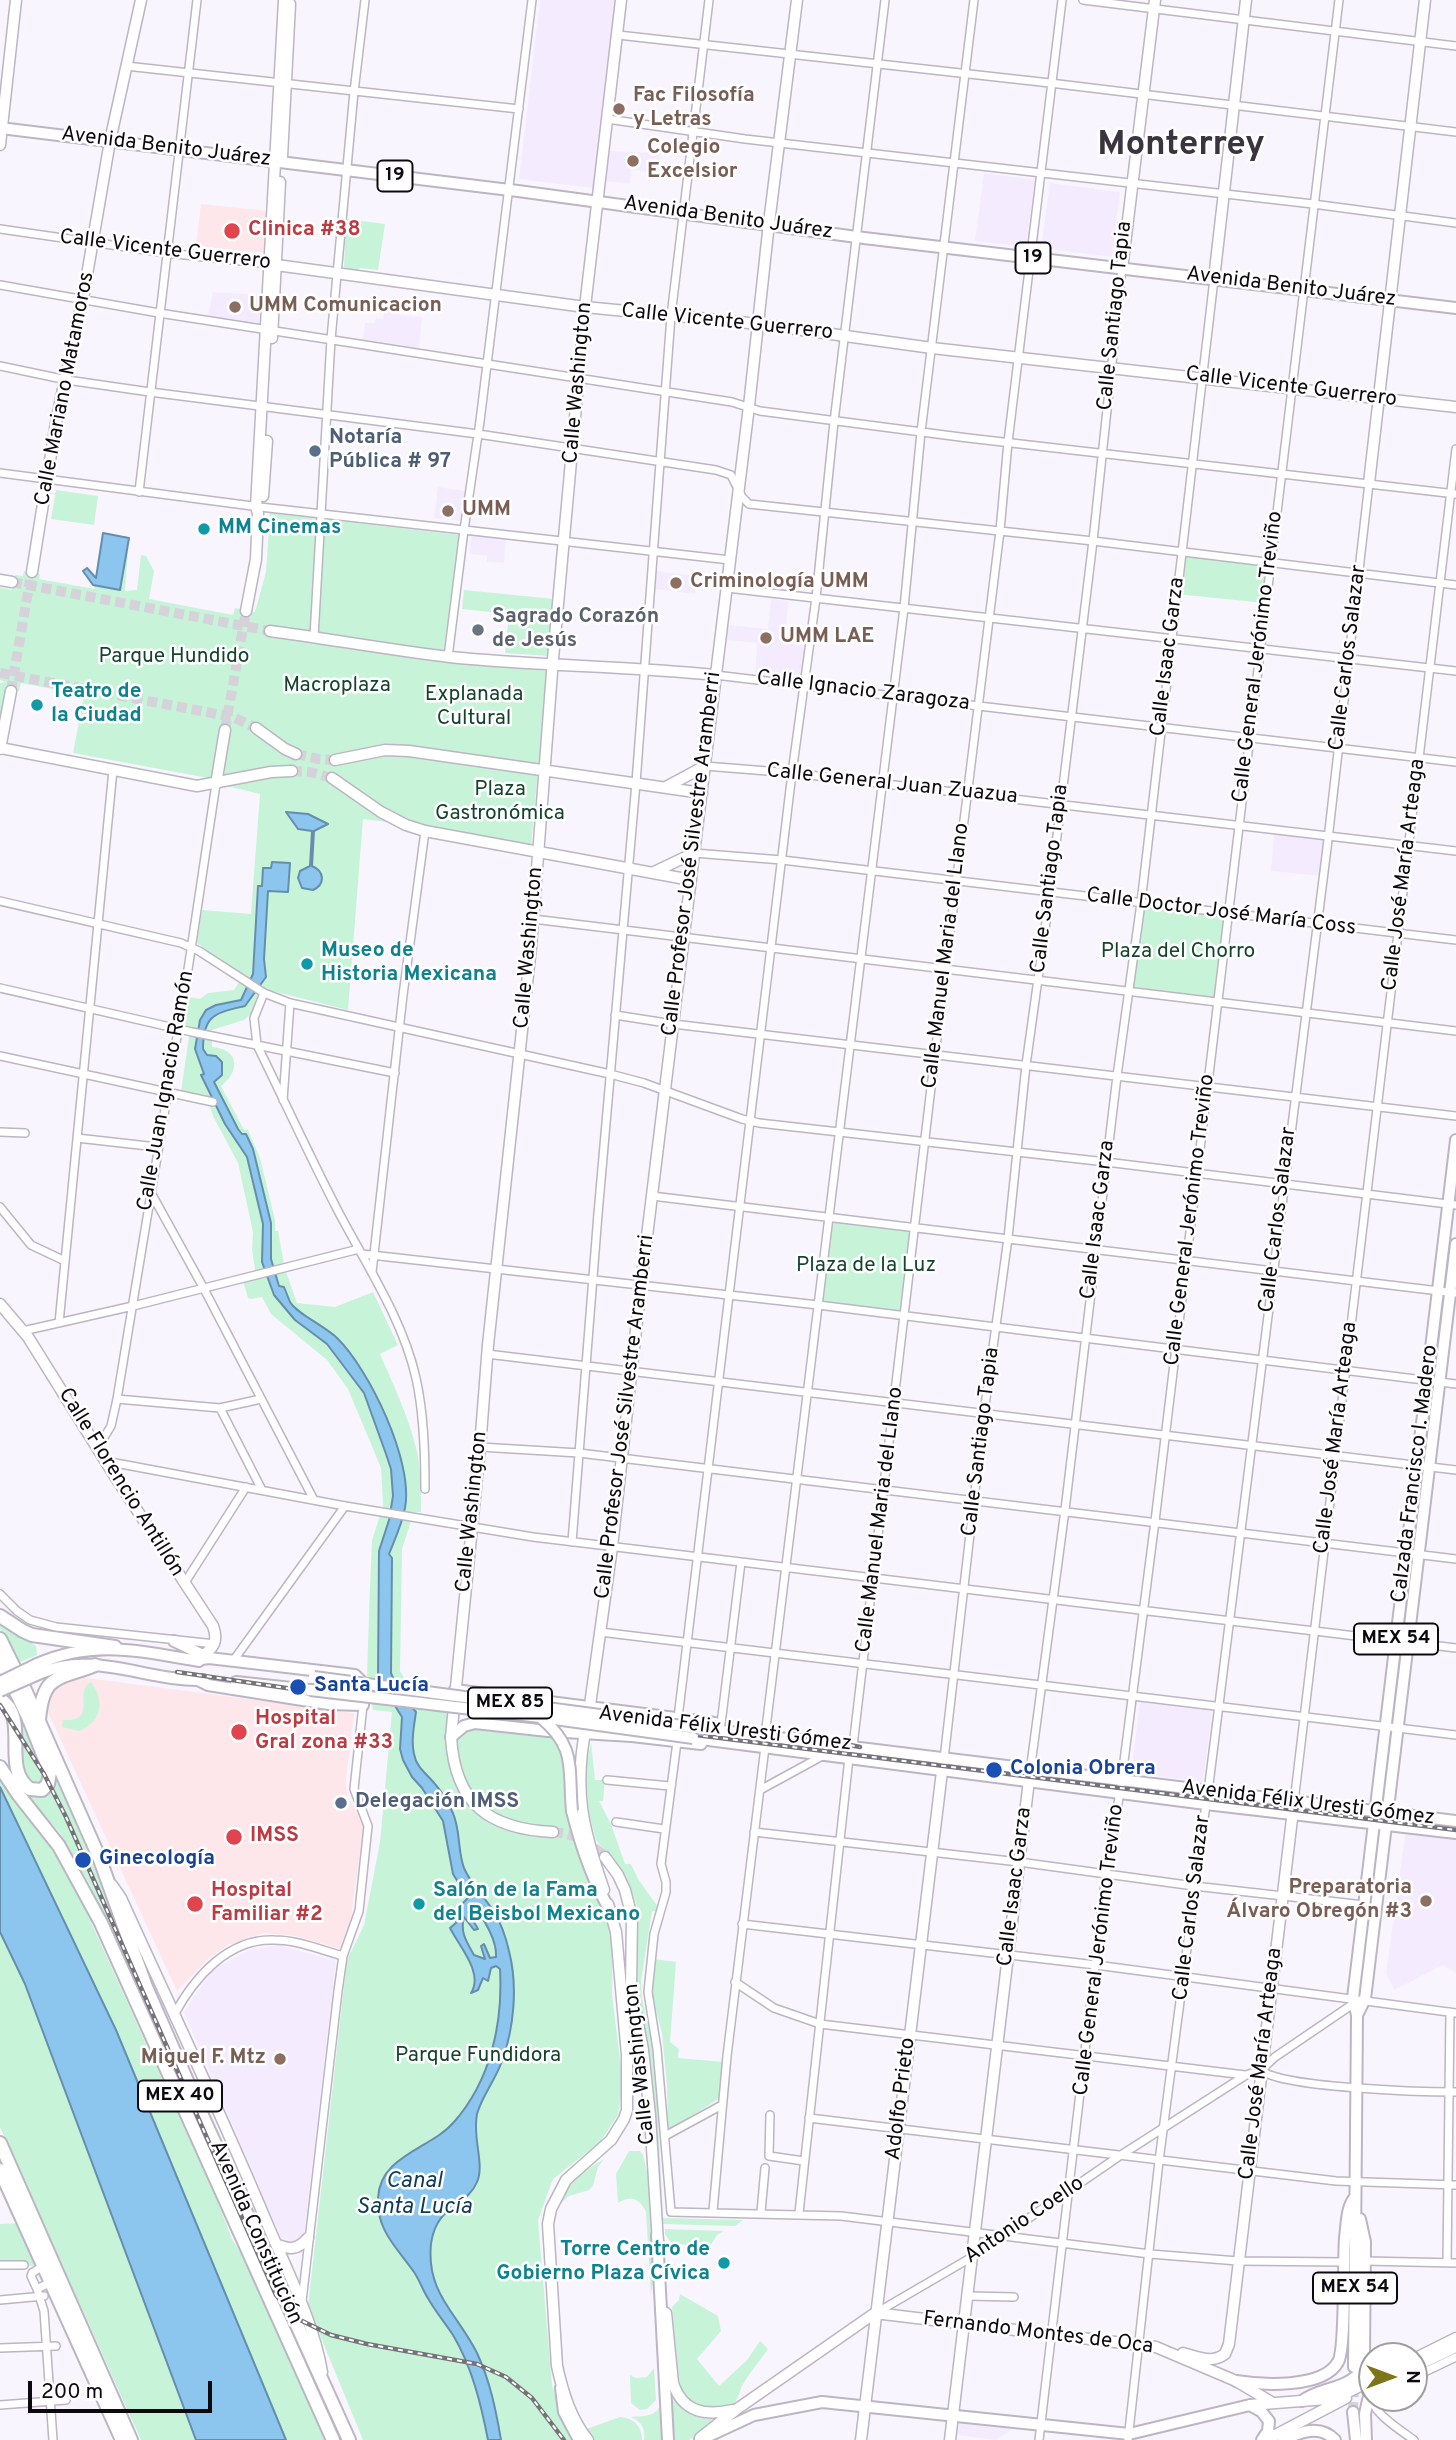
<!DOCTYPE html>
<html>
<head>
<meta charset="utf-8">
<style>
	body { margin:0 }
	#map { position:relative; width:1456px; height:2440px; overflow:hidden; background:#f9f5fe; font-family:Overpass,sans-serif }
	canvas { display:block }
	.north { position:absolute; left:1358px; top:2342px; width:70px; height:70px; box-sizing:border-box; background:#fff; border:2px solid #9e9d9f; border-radius:50%; rotate:90deg; font-size:19px; font-weight:700; line-height:28px; text-align:center; color:#0c0a0f }
	.north::after { content:''; display:block; margin:auto; width:24px; height:32px; background:#7d761b; clip-path:polygon(50% 0,100% 100%,50% 72%,0 100%) }
	.scale { position:absolute; left:28px; top:2381px; width:184px; height:32px; box-sizing:border-box; border:4px solid #0c0a0f; border-top:0; padding-left:9px; font-size:21px; line-height:24px; white-space:nowrap; color:#0c0a0f; -webkit-text-stroke:5px #fff; paint-order:stroke }
</style>
</head>
<body>
<div id="map">
<canvas width="1456" height="2440"></canvas>
<div class="north">N</div>
<div class="scale">200 m</div>
</div>
<script>
const ctx = document.querySelector('canvas').getContext('2d');
ctx.lineJoin = 'round';
function paint(path, color) { ctx.fillStyle = color; ctx.fill(path, 'evenodd'); }
function trace(path, color, width, dash) { ctx.strokeStyle = color; ctx.lineWidth = width; ctx.lineCap = dash ? 'butt' : 'round'; ctx.setLineDash(dash || []); ctx.stroke(path); }
function label(font, color, halo, rows, align = 'center') {
  ctx.font = font + ' Overpass,sans-serif'; ctx.lineWidth = 5; ctx.setLineDash([]); ctx.textBaseline = 'middle'; ctx.strokeStyle = halo; ctx.fillStyle = color; for (const [text, x, y, turn = 0] of rows) {
    ctx.save(); ctx.translate(x, y); ctx.rotate((+turn || 0) * Math.PI / 180); ctx.textAlign = isNaN(turn) ? turn : align; if (halo) ctx.strokeText(text, 0, 0); ctx.fillText(text, 0, 0); ctx.restore();
  }
}
paint(new Path2D(`
	M540 0H616L593 188 519 179Z
	M607 151 661 153 659 174 631 169 630 184 604 181Z
	M984 173 1035 180 1026 247 975 241Z
	M1050 183 1120 192 1112 257 1041 248Z
	M213 292 261 295 259 323 208 316Z
	M384 310 399 312V315L422 317 419 348 363 339 365 323H375L376 318 383 319Z
	M438 487 465 491 460 521 434 518Z
	M471 535 506 538 504 563 487 562V556L469 554Z
	M656 571 696 576 695 594 655 589Z
	M771 599 788 601 786 635 805 637 800 678 755 674 757 643 727 640 729 625 768 629Z
	M1274 832 1324 836 1320 876 1271 871Z
	M1140 1702 1212 1711 1203 1782 1131 1773Z
	M1406 1829 1456 1836V1973L1443 1965 1394 1990 1386 1973Z
	M279 1945 336 1961 304 2236 296 2242 281 2238 184 2012 207 1977 219 1966 251 1949Z
	M964 2421 1010 2427 1009 2432 995 2440 958 2435V2426Z`), '#f4ecfe');
paint(new Path2D(`
	M201 204 268 211 263 253 196 246Z
	M72 1676 354 1713 346 1781 347 1797 364 1821 350 1925 340 1949 296 1936 264 1933 228 1945 207 1960 177 1991 46 1708 49 1690Z`), '#fde7ea');
paint(new Path2D(`
	M346 219 385 224 378 270 360 268 355 271 344 267Z
	M56 490 98 496 94 525 51 519Z
	M270 513 460 535 443 661 547 671 531 846 429 827 363 819 348 1010 268 990 251 1014 244 1020 212 1030V1047C239 1049 241 1071 221 1086L244 1130H248L260 1158 275 1220V1231H278L285 1269 297 1303 335 1307 373 1292 398 1345 380 1354C394 1386 409 1418 417 1452 421 1471 421 1492 421 1512H414L402 1549 400 1671 423 1708 450 1711V1727H475L556 1737 561 1743 572 1834 613 1930 612 1994 623 2084 618 2115 600 2142 553 2179 538 2220 552 2385 566 2429 570 2435 620 2417C634 2418 642 2426 642 2440H363L308 2306 347 1960 364 1925 380 1842 392 1712 373 1710 367 1677 369 1612 372 1540 383 1506 381 1468 348 1389 327 1360 271 1314 262 1297 251 1299 248 1298 243 1281 256 1276 252 1250 253 1232 238 1163 213 1116 207 1098 181 1092 189 1036 185 1022 189 997 200 999 208 993 234 990 243 976 197 943 202 910 251 914 260 794 223 785 208 778 73 753 84 695 21 683 19 691 6 689 0 717V683L5 682 0 680V587L12 590 15 575 23 576 24 571 40 574 39 579 95 589 93 585 120 590 129 538 125 591 137 590 141 555 146 556 154 571 149 599 233 615 235 608 255 612 266 572Z
	M1182 552 1271 563 1265 603 1176 594Z
	M464 590 554 599 549 656 505 653 509 614 462 609Z
	M1141 903 1229 914 1218 1002 1127 991Z
	M827 1218 914 1229 904 1316 818 1305Z
	M0 1620 36 1646 37 1655 20 1662 0 1629Z
	M91 1682C105 1701 102 1722 79 1731L62 1727 63 1720C100 1722 72 1691 91 1682Z
	M13 1690 46 1771 41 1786 27 1782 4 1695Z
	M591 1742 595 1780H605L603 1801H599L611 1824 625 1864H631L638 1879 661 1911H652L641 1981 642 1998 655 2057 663 2218 743 2220 735 2226 663 2224 661 2219 652 2088 635 1987 638 1917 636 1903 626 1876 596 1840 589 1813 585 1772Z
	M55 1773 149 2001 140 2005 90 1885 60 1833 26 1795H39Z
	M0 1778C20 1809 47 1835 66 1867L217 2200 232 2239 250 2269 326 2440H141L0 2127Z
	M653 1959 676 1962 670 2042 679 2049 678 2058 724 2062 720 2098 668 2131 667 2085 662 2033 651 1992Z
	M629 2151H640L643 2155 651 2190 655 2264 651 2296 646 2212C640 2198 630 2195 618 2203L616 2174Z
	M604 2159 598 2167 593 2186 589 2190 569 2196 559 2205C568 2182 583 2172 604 2159Z
	M24 2223 43 2266 0 2265V2224Z
	M665 2229 724 2231 717 2235 710 2246 672 2244 665 2234Z
	M680 2294 718 2316 721 2331 697 2359 719 2386 747 2360 760 2341 768 2349C760 2361 749 2373 742 2386 739 2392 738 2401 732 2406 713 2420 690 2405 680 2388L672 2307 679 2300Z
	M654 2368 656 2400 647 2409 640 2410 631 2403 630 2375 636 2378 647 2377Z
	M672 2382C682 2403 693 2424 720 2418L689 2440H673Z
	M662 2402 666 2440H644C646 2429 641 2421 631 2417 645 2416 657 2417 662 2402Z`), '#c7f4d8');
const water = new Path2D(`
	M103 533 129 538 120 590 93 585 83 571 87 568 96 578Z
	M286 812 308 814 328 824 314 831 312 866C324 871 326 884 313 890L302 888 298 878 300 871 310 866 312 831 298 829Z
	M272 862 290 863 288 892 268 891 264 959 266 977 245 1006C216 1013 203 1014 203 1049L207 1055 216 1056 222 1062V1075L214 1082 238 1129 242 1134H246L253 1149 271 1223V1259L279 1286 284 1287C286 1292 288 1297 290 1302 297 1314 325 1326 337 1338 369 1369 414 1462 405 1508 402 1524 395 1539 389 1554L392 1558 391 1673 398 1690 416 1712C414 1726 411 1741 414 1754 416 1767 427 1774 435 1784 441 1791 448 1802 452 1811 461 1829 457 1849 464 1868 471 1885 485 1897 494 1912 501 1923 506 1938 509 1951 518 1986 514 2028 502 2061 496 2079 482 2096 477 2114 472 2138 485 2164 477 2182 467 2207 436 2204 431 2244 426 2293 457 2313 477 2353 490 2381 496 2410 501 2440H488C481 2404 472 2367 453 2335 445 2323 436 2312 429 2300 423 2291 420 2281 414 2272 398 2249 376 2230 378 2198 380 2155 431 2149 454 2122 491 2080 503 2023 500 1969L496 1966 491 1968 488 1981 483 1978 478 1990 471 1993C484 1973 459 1946 450 1928L456 1923 459 1907 468 1898 453 1874 443 1821 422 1788 412 1777 403 1760 400 1749 402 1717 378 1679 379 1551 389 1520 393 1496 391 1469 386 1454 364 1393 327 1344 295 1320 274 1295 262 1262 263 1224 247 1157 225 1124 201 1075 204 1074 195 1049 200 1020 206 1010 216 1005 241 1000 253 974 258 886H262L263 868H271ZM471 1908H476C485 1922 497 1940 496 1957L490 1958 484 1944 481 1946 485 1959 474 1955C466 1941 460 1932 464 1917L474 1930 478 1929 468 1912Z
	M0 1787 116 2030 286 2440H196L25 1984 0 1932Z`);
paint(water, '#8cc6ef');
trace(water, '#668eac', 2);
trace(new Path2D(`
	M12 582 270 631
	M0 673 233 717 256 728
	M11 691 30 580
	M225 730 246 611
	M296 754 318 759 335 760
	M292 771 310 772 332 778
	M553 1832C576 1834 588 1841 605 1857`), '#d5d2da', 10, [10, 5]);
trace(new Path2D(`
	M1353 2412 1354 2380`), '#d5d2da', 10, [10, 5]);
const street = new Path2D(`
	M1083 0 1456 46
	M618 35 1050 83 1456 132
	M126 66 519 109
	M607 119 745 139 1313 204 1456 223
	M0 229 167 253 269 264
	M0 285 159 313 732 402 760 411 968 438 1456 494
	M0 366 67 380 150 392 478 434 716 470 731 475 742 497 749 504 1093 541 1456 585
	M0 473 260 507 730 560
	M139 492 197 0
	M727 588 1456 671
	M314 637 331 339 354 92 365 0
	M448 657 464 530 480 421 532 0
	M715 675 1456 762
	M705 766 792 773 1456 851
	M694 853 782 860 1456 940
	M0 901 181 943 199 951 264 993 290 1003 610 1074 644 1083 742 1119 759 1123 1106 1162 1456 1205
	M533 919 1456 1031
	M0 988 192 1032 395 1073
	M264 993 254 1018 257 1045C284 1100 309 1155 337 1209 365 1263 402 1317 416 1378 424 1414 425 1452 425 1489
	M615 1015 673 1024 1456 1116
	M0 1056 213 1102
	M283 1100 290 1003
	M0 1132 25 1133
	M77 1138 157 1147
	M150 1191 203 1287 314 1500
	M652 1196 1456 1293
	M0 1207 31 1245 65 1261
	M362 1254 818 1305 1456 1384
	M372 1272 403 995 425 831
	M59 1323 113 770
	M23 1331 133 1306 359 1249
	M487 1354 1456 1470
	M117 1399 220 1408 261 1399
	M220 1408 262 1490
	M480 1447 579 1453 1456 1559
	M97 1449 111 1426 117 1399 187 976 216 784
	M105 1461 345 1506 533 1537 1456 1648
	M572 1542 598 1214 636 783 671 316 709 0
	M184 1584 246 1487
	M0 1594 17 1611 30 1620 56 1627 215 1644
	M600 1632 1456 1735
	M233 1661 345 1506
	M678 1718 792 773 816 598 834 422 885 0
	M721 1724 741 1562
	M765 1736 904 608 921 432 974 0
	M677 1742 661 1864 666 1882V1892L654 1934 648 1992 657 2049 671 2212 841 2216 1150 2254 1238 2261 1343 2262
	M853 1746 935 1054 1000 531 1008 442 1062 0
	M944 1759 984 1413 1008 1238 1026 1065 1050 893 1093 541 1122 269
	M1030 1772 1065 1510 1117 1076 1141 903 1214 279
	M607 1780 670 1786
	M760 1790 824 1755
	M1208 1792 1327 848 1369 483
	M1294 1802 1456 449
	M616 1822 664 1829
	M754 1832 1019 1862 1194 1886 1364 1905
	M742 1924 1096 1965 1456 2013
	M735 1982 774 2008 820 2024 1245 2075
	M174 2015C194 1978 228 1938 274 1940 298 1940 321 1950 343 1956
	M1261 2070C1281 2088 1424 2092 1456 2092
	M770 2115 769 2156 804 2161
	M809 2118 1336 2181 1456 2185
	M665 2136 722 2105
	M713 2211 727 2056 765 1747
	M761 2212 765 2168
	M799 2213 849 1758
	M1365 2261 1456 2263
	M1447 2263 1450 2012
	M0 2265H24
	M43 2266 32 2273 31 2276 37 2289 51 2282
	M37 2289 44 2311 53 2440
	M968 2296 1014 2297
	M0 2300 44 2296
	M302 2301 338 1991 343 1956 359 1911 368 1826 354 1789 363 1705
	M876 2313 972 2257 1118 2157 1246 2075 1261 2070 1275 2057 1353 2004
	M0 2348 56 2346
	M1414 2377 1456 2357
	M1365 2389C1373 2413 1394 2426 1414 2440
	M0 2405 66 2400
	M1039 2440 1106 1873 1120 1792 1155 1521 1339 0
	M1128 2440 1159 2161 1206 1804`);
const secondary = new Path2D(`
	M0 145 16 0
	M282 157 290 4
	M269 264 585 307 759 324 932 348 1456 407
	M1122 269 1155 0
	M1214 279 1246 0
	M272 338 280 182
	M1369 483 1425 0
	M263 496 267 441
	M32 572 57 417 83 298 110 141 141 0
	M0 580 12 582
	M246 611 256 559 258 513 256 507 284 0
	M270 631C330 639 390 650 450 657 538 666 627 666 715 675
	M256 728 285 749 296 754
	M0 748 197 786 271 772 292 771
	M0 749 11 691
	M335 760 385 750 409 751 702 793
	M332 778 381 812 406 825 425 831 691 880
	M216 784 225 730
	M666 787 705 766
	M654 872 694 853
	M0 1304 28 1337 116 1478 213 1626C219 1642 213 1650 198 1658
	M589 1712 612 1547 641 1285 749 406 769 223 797 0
	M586 1727C573 1791 583 1829 604 1890
	M553 1832C489 1829 455 1804 451 1737L480 1447 488 1345 531 947 553 659 585 307 621 0
	M605 1857 618 1875 625 1890 632 1917 631 1987 643 2050 650 2116 658 2243
	M112 1885 121 1898C170 2006 221 2113 267 2223 287 2271 313 2320 322 2372
	M276 2244C289 2250 298 2250 308 2238
	M666 2313 673 2383C683 2413 706 2416 733 2410
	M1183 2353C1198 2357 1211 2364 1225 2354L1229 2344 1294 1802
	M1414 2359 1456 2338
	M1414 2367 1456 2347
	M1250 2405 1327 2399 1344 2394 1372 2380
	M700 2438 737 2409 875 2313 1156 2347 1236 2381 1273 2403
	M588 2440C571 2419 563 2393 557 2366L548 2224 551 2209 566 2180 611 2140 624 2119 627 2110V2055L616 1932 608 1904
	M861 2440 943 1763
	M950 2440 1029 1780
	M1266 2440 1346 2398`);
const primary = new Path2D(`
	M0 128 518 191 864 238 1456 308
	M174 1641 207 1657
	M194 1660 209 1658 355 1675 363 1683V1705L328 1704 208 1685 198 1680
	M37 1664C94 1639 139 1651 199 1661
	M41 1673C93 1650 149 1682 203 1680
	M236 1682 310 1690
	M455 1690 715 1723
	M705 1729 1456 1821
	M451 1737 464 1726 475 1723 548 1731 632 1736 701 1744
	M693 1738 1206 1804 1456 1833
	M572 1811C581 1847 592 1880 611 1912
	M1357 2015 1365 1999 1456 1244
	M657 2235 668 2440
	M1354 2367 1357 2015 1353 1998 1456 1140
	M1236 2381C1261 2385 1323 2389 1338 2362 1346 2349 1343 2261 1345 2238 1347 2224 1346 2208 1355 2197
	M561 2388 564 2412 579 2440
	M1302 2401C1320 2387 1347 2390 1362 2370L1364 2358 1365 2242 1360 2219
	M1353 2412 1356 2440
	M700 2440 754 2415 822 2402 1129 2434 1250 2405 1261 2411 1269 2421 1268 2431 1262 2440
	M1283 2440C1300 2432 1320 2424 1335 2440
	M1366 2440 1365 2414 1368 2400`);
const highway = new Path2D(`
	M0 1616 23 1631 32 1635 115 1647
	M0 1639 26 1692 99 1857 146 1987 201 2113 349 2440
	M0 1659 28 1717 50 1772 48 1784 42 1790 30 1789C0 1768 31 1718 0 1699
	M39 1720C43 1673 58 1680 95 1665
	M0 1767 18 1794 59 1846 101 1923 333 2440
	M0 2143 131 2440
	M0 2170 122 2440`);
trace(street, '#bcb5c4', 10);
trace(secondary, '#bcb5c4', 13);
trace(primary, '#bcb5c4', 14);
trace(highway, '#bcb5c4', 16);
trace(street, '#fff', 7);
trace(secondary, '#fff', 10);
trace(primary, '#fff', 10);
trace(highway, '#fff', 12);
const rail = new Path2D(`
	M177 1672 334 1695 624 1726 1456 1830
	M0 1705 44 1774 66 1817 276 2295 298 2319 331 2335 367 2344 477 2364 506 2377 532 2398 564 2440
	M791 1733 860 1747`);
trace(rail, '#757279', 4.5);
trace(rail, '#fff', 2, [5]);
const primaryBridge = new Path2D(`
	M314 1677 705 1729
	M0 1682 37 1664
	M310 1690 540 1717 693 1738
	M0 1691 41 1673
	M540 1717C577 1747 568 1768 572 1811`);
trace(primaryBridge, '#bcb5c4', 14, []);
trace(primaryBridge, '#fff', 10);
for (const [x, y, r, color] of [
	[619,109,7,"#8d6e63"],
	[633,161,7,"#8d6e63"],
	[232,231,9,"#e0444e"],
	[235,307,7,"#8d6e63"],
	[315,451,7,"#5c6f8a"],
	[448,511,7,"#8d6e63"],
	[204,529,7,"#0f9aa8"],
	[676,583,7,"#8d6e63"],
	[478,630,7,"#6b7280"],
	[766,638,7,"#8d6e63"],
	[37,705,7,"#0f9aa8"],
	[307,964,7,"#0f9aa8"],
	[298,1687,9,"#1a4fb4"],
	[239,1732,9,"#e0444e"],
	[994,1770,9,"#1a4fb4"],
	[341,1803,7,"#5c6f8a"],
	[234,1837,9,"#e0444e"],
	[83,1860,9,"#1a4fb4"],
	[1426,1901,7,"#8d6e63"],
	[195,1904,9,"#e0444e"],
	[419,1904,7,"#0f9aa8"],
	[280,2059,7,"#8d6e63"],
	[724,2263,7,"#0f9aa8"]
]) { const dot = new Path2D(); dot.arc(x, y, r, 0, 2 * Math.PI); ctx.fillStyle = color; ctx.fill(dot); trace(dot, '#fff', 2.5); }
for (const [x, y, w] of [
	[395,176,35],
	[1033,258,35],
	[1396,1639,84],
	[510,1703,84],
	[180,2096,84],
	[1355,2288,84]
]) { const box = new Path2D(); box.roundRect(x - w / 2, y - 15.5, w, 31, 5); ctx.fillStyle = '#fff'; ctx.fill(box); trace(box, '#0c0a0f', 2); }
label('bold 19px', '#0c0a0f', null, [
	["19",395,176],
	["19",1033,258],
	["MEX 54",1396,1639],
	["MEX 85",510,1703],
	["MEX 40",180,2096],
	["MEX 54",1355,2288]
]);
label('bold 21px', '#785e54', '#fff', [
	["Fac Filosofía",633,97],
	["y Letras",633,121],
	["Colegio",647,149],
	["Excelsior",647,173],
	["UMM Comunicacion",249,307],
	["UMM",462,511],
	["Criminología UMM",690,583],
	["UMM LAE",780,638],
	["Preparatoria",1412,1889,"right"],
	["Álvaro Obregón #3",1412,1913,"right"],
	["Miguel F. Mtz",266,2059,"right"]
], 'left');
label('21px', '#0c0a0f', '#fff', [
	["Avenida Benito Juárez",166,148,7],
	["Avenida Benito Juárez",728,219,8],
	["Calle Vicente Guerrero",165,251,7],
	["Avenida Benito Juárez",1291,288,7],
	["Calle Santiago Tapia",1116,316,-84],
	["Calle Vicente Guerrero",727,323,6],
	["Calle Washington",579,383,-85],
	["Calle Vicente Guerrero",1291,388,7],
	["Calle Mariano Matamoros",66,389,-79],
	["Calle Isaac Garza",1169,657,-83],
	["Calle General Jerónimo Treviño",1259,657,-83],
	["Calle Carlos Salazar",1349,658,-83],
	["Calle Ignacio Zaragoza",863,692,7],
	["Calle General Juan Zuazua",892,785,6],
	["Calle Profesor José Silvestre Aramberri",693,854,-83],
	["Calle José María Arteaga",1405,875,-83],
	["Calle Santiago Tapia",1051,879,-83],
	["Calle Doctor José María Coss",1221,913,7],
	["Calle Washington",530,948,-85],
	["Calle Manuel Maria del Llano",947,956,-83],
	["Calle Juan Ignacio Ramón",167,1091,-80],
	["Calle Isaac Garza",1099,1220,-83],
	["Calle General Jerónimo Treviño",1191,1220,-83],
	["Calle Carlos Salazar",1279,1220,-83],
	["Calle Profesor José Silvestre Aramberri",626,1417,-83],
	["Calle José María Arteaga",1337,1438,-83],
	["Calle Santiago Tapia",982,1442,-83],
	["Calzada Francisco I. Madero",1416,1474,-83],
	["Calle Florencio Antillón",120,1483,58],
	["Calle Washington",473,1512,-84],
	["Calle Manuel Maria del Llano",881,1520,-83],
	["Avenida Félix Uresti Gómez",725,1730,7],
	["Avenida Félix Uresti Gómez",1308,1804,7],
	["Calle Isaac Garza",1016,1887,-83],
	["Calle Carlos Salazar",1193,1908,-83],
	["Calle General Jerónimo Treviño",1100,1950,-83],
	["Calle Washington",641,2064,-96],
	["Calle José María Arteaga",1262,2064,-83],
	["Adolfo Prieto",902,2099,-83],
	["Antonio Coello",1025,2221,-34],
	["Avenida Constitución",255,2233,66],
	["Fernando Montes de Oca",1038,2334,7]
]);
label('bold 21px', '#be3a42', '#fff', [
	["Clinica #38",248,231],
	["Hospital",255,1720],
	["Gral zona #33",255,1744],
	["IMSS",250,1837],
	["Hospital",211,1892],
	["Familiar #2",211,1916]
], 'left');
label('bold 21px', '#4e5e75', '#fff', [
	["Notaría",329,439],
	["Pública # 97",329,463],
	["Delegación IMSS",355,1803]
], 'left');
label('bold 21px', '#0d838f', '#fff', [
	["MM Cinemas",218,529],
	["Teatro de",51,693],
	["la Ciudad",51,717],
	["Museo de",321,952],
	["Historia Mexicana",321,976],
	["Salón de la Fama",433,1892],
	["del Beisbol Mexicano",433,1916],
	["Torre Centro de",710,2251,"right"],
	["Gobierno Plaza Cívica",710,2275,"right"]
], 'left');
label('bold 21px', '#5b616d', '#fff', [
	["Sagrado Corazón",492,618],
	["de Jesús",492,642]
], 'left');
label('21px', '#14452c', '#fff', [
	["Parque Hundido",174,658],
	["Macroplaza",337,687],
	["Explanada",474,696],
	["Cultural",474,720],
	["Plaza",500,791],
	["Gastronómica",500,815],
	["Plaza del Chorro",1178,953],
	["Plaza de la Luz",866,1267],
	["Parque Fundidora",478,2057]
]);
label('bold 21px', '#164399', '#fff', [
	["Santa Lucía",314,1687],
	["Colonia Obrera",1010,1770],
	["Ginecología",99,1860]
], 'left');
label('italic 23px', '#0e3c57', '#fff', [
	["Canal",414,2182],
	["Santa Lucía",414,2208]
]);
label('bold 35px', '#393440', '#fff', [
	["Monterrey",1181,147]
]);
</script>
</body>
</html>
